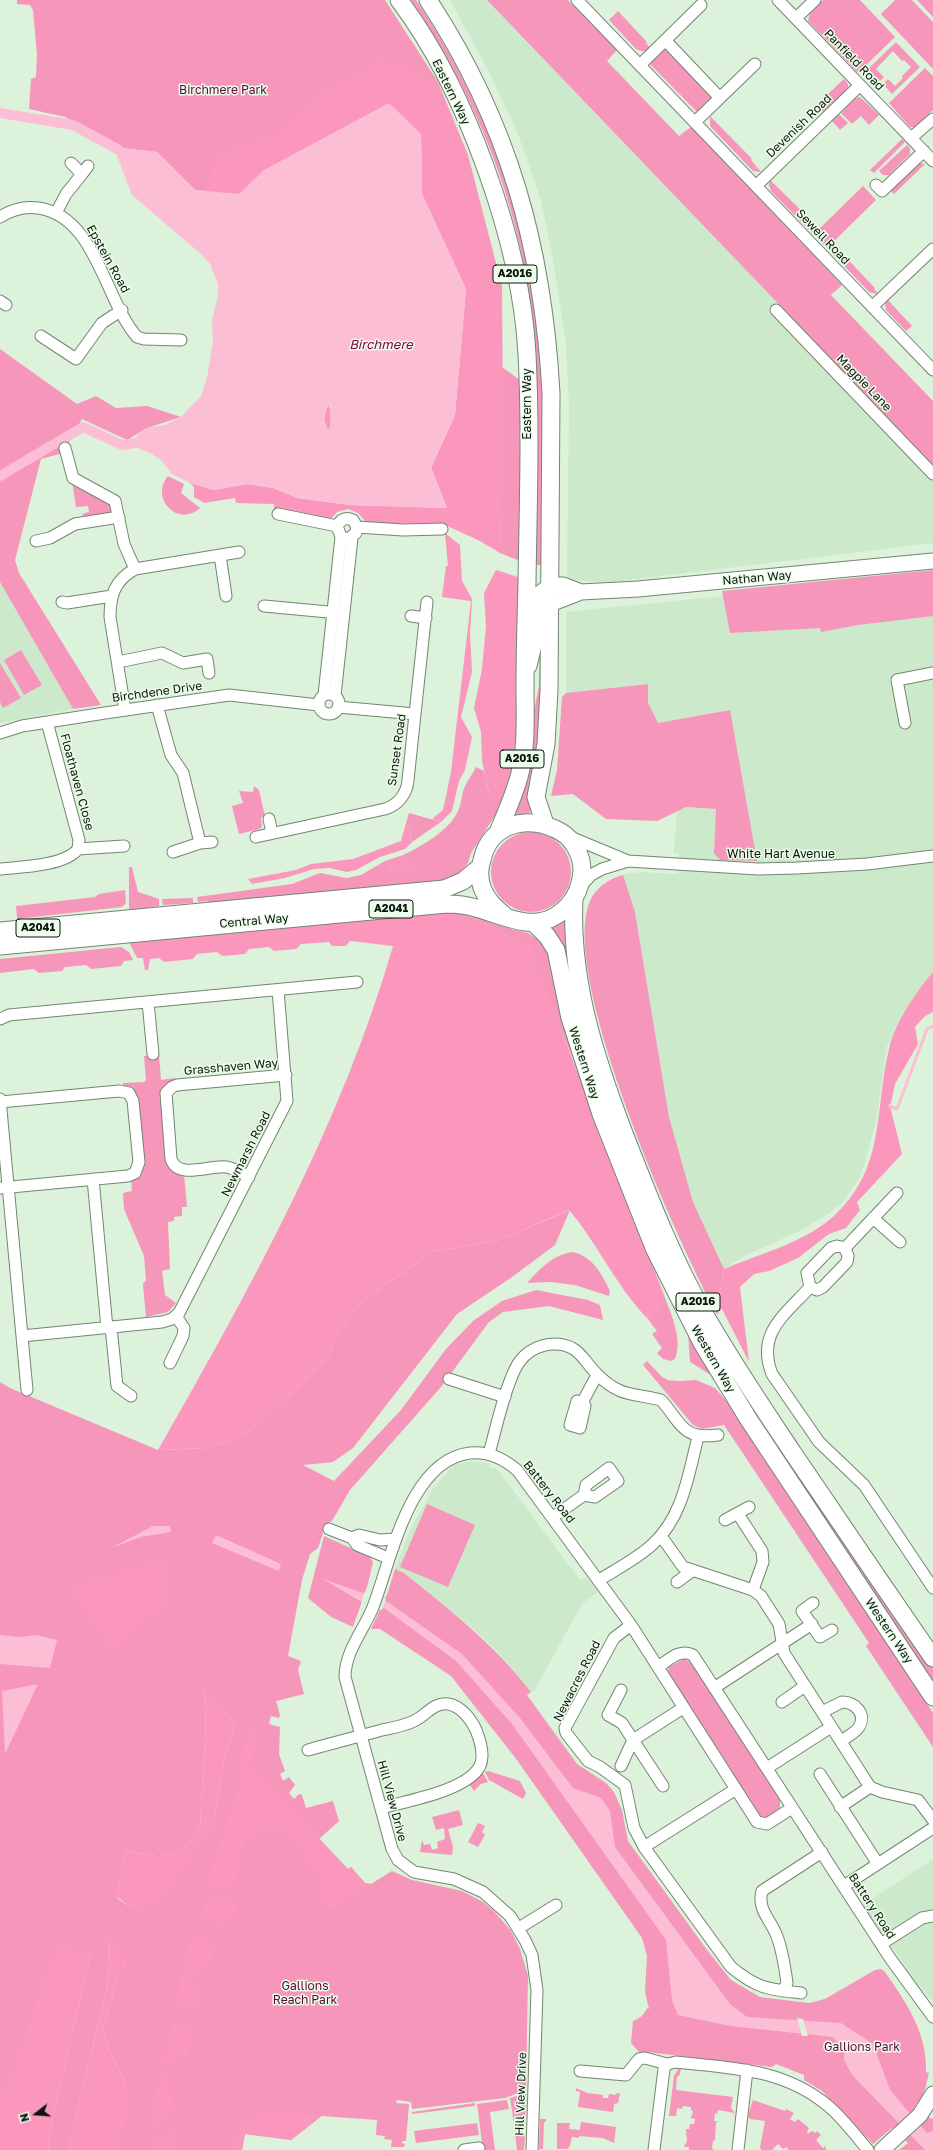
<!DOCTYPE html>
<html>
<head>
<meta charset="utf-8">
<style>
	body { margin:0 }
	#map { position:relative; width:933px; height:2150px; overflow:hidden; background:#dcf2da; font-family:"Golos Text",sans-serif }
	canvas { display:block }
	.north { position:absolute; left:16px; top:2094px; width:40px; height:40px; -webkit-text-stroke:3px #ecfeeb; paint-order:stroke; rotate:253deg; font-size:11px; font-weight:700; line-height:16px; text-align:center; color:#0d150d }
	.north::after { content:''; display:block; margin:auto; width:14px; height:18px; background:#0d150d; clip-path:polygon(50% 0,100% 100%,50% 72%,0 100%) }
</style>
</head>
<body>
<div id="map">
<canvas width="933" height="2150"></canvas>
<div class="north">N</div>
</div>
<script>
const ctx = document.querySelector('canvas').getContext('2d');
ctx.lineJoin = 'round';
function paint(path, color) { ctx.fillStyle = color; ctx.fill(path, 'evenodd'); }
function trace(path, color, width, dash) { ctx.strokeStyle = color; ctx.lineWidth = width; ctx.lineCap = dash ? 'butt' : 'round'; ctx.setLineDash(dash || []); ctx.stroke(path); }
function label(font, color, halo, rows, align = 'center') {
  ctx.font = font + ' "Golos Text",sans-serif'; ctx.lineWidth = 3; ctx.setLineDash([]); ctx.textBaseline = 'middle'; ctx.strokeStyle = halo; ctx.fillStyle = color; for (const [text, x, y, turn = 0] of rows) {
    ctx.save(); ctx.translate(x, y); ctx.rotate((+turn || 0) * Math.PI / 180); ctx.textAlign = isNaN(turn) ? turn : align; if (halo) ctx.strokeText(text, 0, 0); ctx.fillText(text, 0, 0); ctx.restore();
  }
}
paint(new Path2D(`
	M450 0H487L933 465V543L605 583 573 580 567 576 569 407 566 343 551 248 540 197 518 134 487 68Z
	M933 575V972L914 996 887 1046 876 1121 865 1162 860 1177 843 1202 828 1214 800 1231 742 1257 724 1269 693 1202 669 1117 635 912 623 875 640 872 678 874 679 853H674L677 811 686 807 716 809 714 853 729 710 658 723 648 703 647 684 566 693V612Z
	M0 582 73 709 0 723Z
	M473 1461 489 1463V1468H495L499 1471 578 1577 580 1580 587 1578 598 1592 582 1604 533 1693 497 1651 476 1631 404 1573 395 1569 410 1530 433 1489 451 1468 458 1464Z
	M933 1859V2001L910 1976 898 1954 879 1930 863 1905Z`), '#cde9cb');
paint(new Path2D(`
	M17 0H385L438 82 389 103 239 194 195 190 157 152 121 148 65 117 29 109 31 79 36 77 37 55 33 10 30 5 17 4Z
	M411 0H416C474 85 516 185 532 287 545 377 544 468 545 559H541V565H532C532 508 532 452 532 395 531 368 534 340 531 313 519 201 474 93 411 0Z
	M487 0H568L617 50 607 61 679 136 691 127 842 285 831 295 933 401V465Z
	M823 0H860L895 37 858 73 808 21 810 12Z
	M895 0H912L933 22V69L881 14Z
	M917 0H933V17Z
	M618 11 647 42 646 43 650 48C645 52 642 52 636 49L609 20Z
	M896 42 920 67 892 94 883 84 888 79 895 86 903 78 902 76 911 67 904 60 902 61 893 51 876 69 884 77 880 81 868 69Z
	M660 50H668L711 94V103L698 113 649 63Z
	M925 68 933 76V110L915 127H910L889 103Z
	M844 79 848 84V88L823 112 816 105Z
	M860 97 879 115 869 125 861 116 852 124 841 113 856 98Z
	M839 114 848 123 840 130 832 121Z
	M710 116 752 159 751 160 761 172 753 171 710 126Z
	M902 139 905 142 874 173 870 170Z
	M907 145 910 148V154L889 175H883L879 171Z
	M919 163 925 164 894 194 890 190Z
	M770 180 807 216 816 228 812 233 771 191 769 185Z
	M863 186 876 200 827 248 814 234Z
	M834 245 875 288 874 289 878 293 877 294 869 292 829 250Z
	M888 300 912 326 906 331 886 310 885 302Z
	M0 349 77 404 96 396 116 408 147 406 181 417 147 428 127 440 82 419 63 453 41 459 15 560 19 573 101 705 73 709 0 582Z
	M502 367 521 381 520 561 500 553Z
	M328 404 331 411 330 429 327 428 324 419Z
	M168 476 184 484 181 493 200 508C179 528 149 499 168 476Z
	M72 481 76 487 106 502 109 500 113 511 111 514 88 516 85 518 82 514 89 512 88 506 76 507Z
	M933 570V616L858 625 821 632 820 628 730 633 722 591Z
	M541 600V728L528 789 531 811 529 813 517 815 514 812 539 686Z
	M21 650 42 685 24 695 4 660Z
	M0 663 21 698 3 708 0 702Z
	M648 684V703L658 723 730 710 757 861 720 860 714 853 716 809 686 807 657 821 606 819 573 794 551 796 557 770 562 697 566 693Z
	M476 767 484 771 491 802 509 785 498 811 471 853 468 863 456 877 444 881 209 906 208 901 198 902 197 897 292 884 320 873 347 878 361 875 385 861 391 870 412 866 403 855C422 846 447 832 457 813 462 804 461 795 465 786 468 780 473 773 476 767Z
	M254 786 259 790 265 816 261 817 262 826 260 829 239 834 232 806 243 803 239 791 253 792Z
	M409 813 441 822 412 842 410 829 406 823Z
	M491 872a40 40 0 1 1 80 0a40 40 0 1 1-80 0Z
	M129 867H132L138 892 159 899V906L149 907 148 911 129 913Z
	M623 875 635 912 669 1117 693 1202 724 1269 720 1291 722 1309 717 1314C679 1245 553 965 592 897 600 884 610 879 623 875Z
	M125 890 126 903 122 907 17 919 16 906 95 897 99 894Z
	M193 898V903L163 905 162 899Z
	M455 910 475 914 511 929 528 933 543 943 549 955 555 989 573 1059 540 979 529 947 486 924Z
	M564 921 567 923C570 1000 595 1072 622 1143 646 1205 671 1266 702 1324 731 1376 765 1424 799 1472 844 1537 888 1602 933 1667V1688L740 1394 680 1290 647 1217 592 1073 580 1032 564 952 561 944 552 931V928Z
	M121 947 129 952 133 960 124 961 121 966 91 969 86 965 65 967 62 971 39 973 34 969 0 973V959Z
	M159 1055 161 1080 175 1078V1082L172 1083 168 1160 184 1174 187 1207H182V1216L174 1217V1221L168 1222 170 1269 162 1271 165 1295 176 1303 168 1312 146 1317 143 1284 146 1280 144 1256 124 1209 123 1193 132 1191 131 1179 138 1176 137 1099 123 1087V1083L144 1082 146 1080 144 1056Z
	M570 1210 555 1245 512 1277 457 1314 353 1448 333 1462 303 1465 334 1481 401 1410 446 1349 473 1321 502 1301 536 1290 588 1300 600 1305 603 1320 549 1306 503 1312 489 1322 441 1387 350 1490 332 1521 326 1524 318 1548 310 1554 302 1580 288 1656 301 1661 298 1670 304 1694 276 1701 280 1715 279 1718 271 1716 269 1724 280 1727 279 1754 285 1771 280 1774 283 1781 289 1777 295 1785 289 1793 294 1799 299 1794 302 1795 306 1808 333 1801 339 1821 319 1839 348 1869 351 1867 365 1883 371 1884 392 1871 412 1880 462 1891 483 1902 494 1911 511 1931 520 1949 528 1976 526 2090 505 2098 412 2109 411 2102 397 2100 396 2103 409 2104 406 2141H402V2143L405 2144 404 2147H391L392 2140 384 2139 385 2136 376 2135 377 2120 322 2116 291 2140 245 2134 242 2150H114L126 2083 109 2050 103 2030 119 1972 126 1963 108 1939 109 1967 106 1990 68 2150H48L51 2126 90 1956 0 2105V1382L10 1388 158 1450 207 1448 246 1435 326 1360 339 1332 359 1304 432 1252 500 1240ZM203 1685 236 1725 225 1756 213 1827 134 1909 117 1898 125 1850 161 1857 185 1847 200 1826 206 1720Z
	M573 1252C592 1256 602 1274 610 1291L609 1296 575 1285 551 1282 527 1283C541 1268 552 1255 573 1252Z
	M664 1295C671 1315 683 1338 675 1359L671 1361 663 1359 657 1353 662 1348 652 1334 657 1331 647 1318 658 1308Z
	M688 1332 713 1374 711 1375 690 1362Z
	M647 1361 662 1377 668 1380 679 1381 696 1380 715 1388 723 1397 759 1444 933 1713V1747L866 1646 869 1643 724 1425 702 1429 693 1425 643 1365Z
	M427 1504 475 1525 448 1587 400 1567Z
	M324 1536 370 1557 373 1562 368 1584 353 1627 331 1617 308 1598Z
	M395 1569 404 1573C450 1610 495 1645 531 1692L527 1695 577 1764 606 1783 614 1792 622 1810 628 1841 707 1950 731 1980 760 1997 809 2003 825 1999 875 1970 881 1969 885 1972C907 2004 927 2032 926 2072L929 2073 924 2093 914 2108 932 2119 933 2118V2150H899L908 2143 892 2128 873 2144 822 2091 804 2080V2075L776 2064 772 2067 647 2052 646 2054 640 2053 631 2043 633 2021C639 2019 644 2015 647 2008L649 2009 645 1992 647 1956 642 1938 517 1760 451 1676 380 1629H371L388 1592Z
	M684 1659 691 1662 780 1799V1808L766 1818 758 1817 667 1673 669 1667Z
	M488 1771 520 1781 526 1793 523 1799 489 1780 485 1772Z
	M483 1773 488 1782 481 1784 474 1791 469 1784Z
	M459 1810 463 1825 448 1829 453 1847 452 1855 420 1852 422 1840 424 1845 430 1844 432 1850 438 1848 437 1842 445 1839 444 1828 436 1830 432 1817Z
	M478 1823 485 1826 482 1832 485 1835 478 1847 468 1842Z
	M679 2068 681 2069 679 2076H677L676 2090 733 2097 731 2108 735 2113 718 2110 717 2114 715 2113 714 2121H718L716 2122 715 2140 713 2141 712 2149 715 2150H689V2147H684L687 2141 686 2129H689L690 2124H694L695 2119 691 2118 693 2111 691 2110V2107L683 2106 682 2109 677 2108 676 2116H669L674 2076Z
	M576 2088 587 2093 603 2095V2098H608L609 2094 616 2095 617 2093H620L618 2103 614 2104 613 2112 578 2107 580 2092 576 2091Z
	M526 2093 525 2129 515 2131 510 2098Z
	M755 2093 753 2100 785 2111 786 2109 794 2113 790 2119 795 2122 798 2119 809 2128 807 2132 808 2134 812 2131 815 2133 817 2131 821 2135 816 2140 823 2148 826 2145 825 2148 827 2150H788L787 2147 783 2149 778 2144 772 2150H762L760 2148 765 2121 750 2119 748 2116Z
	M507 2100 509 2109 490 2112 495 2150H483L477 2104Z
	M475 2103V2106L412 2114V2112Z
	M540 2119H546V2122H544L543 2149H539Z
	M581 2122 616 2127 614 2143 603 2138 579 2136V2138L572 2137 570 2146 567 2149H557V2123H570L569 2129 580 2130Z
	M477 2123 479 2135 416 2143 414 2131Z
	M525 2133 524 2150H517L515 2134Z`), '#f696bb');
paint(new Path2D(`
	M382 59 438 82 468 155 502 286 503 422 500 553 480 541 443 524 367 523 358 513 348 509 337 512 331 519 274 512V504L236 503 235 498 204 503 194 497V487L190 483 214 490 247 484 273 488 298 498 350 505 447 508 431 468 455 415 466 289 422 194 421 134 264 170 239 194 203 192 219 154 273 136 325 91Z
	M445 533 460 545 462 581 472 599 470 635 472 672 461 717 472 737 465 770 459 781 452 811 441 822 432 819 443 810 451 772 471 601 442 597 446 566H448Z
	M496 570 518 577V723L509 785 497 802H491L482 761 481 732 474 708 482 669 486 626 484 593Z
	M406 823 410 829 412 842 405 849 380 857 356 870 347 872 330 868 314 869 285 878 252 884 248 879 296 870 311 864 353 859 401 841Z
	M403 855 412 866 402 874 391 870 385 861Z
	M455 910 486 924 529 947 664 1295 658 1308 647 1318C616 1286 598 1244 569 1210L500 1240 432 1252 359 1304 339 1332 326 1360 246 1435 207 1448 158 1450C250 1289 341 1125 393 946L350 941 346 946H332L329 942 301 944 296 949 274 951 269 947 249 949 245 954 222 956 217 952 197 954 193 959 164 962 159 958 150 959 148 970H145L143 958H137L128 940Z
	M933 972V1012L925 1016 915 1027 918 1044 895 1084 891 1103 888 1105 890 1106 902 1154 857 1202 860 1210 846 1228 829 1234 798 1258 769 1271 754 1274 740 1287 749 1362 722 1309 720 1291 724 1269C761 1253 808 1242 837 1213 887 1164 874 1106 890 1045 896 1022 917 990 933 972Z
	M167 1559 166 1603 113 1650 68 1587Z
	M203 1684 236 1725 225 1756 213 1827 160 1900 134 1909 117 1897 125 1850 161 1857 185 1847 200 1826 206 1720Z
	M251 1726 260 1735 249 1764 348 1869 351 1867 365 1883 371 1884 349 1897 335 1909 319 1904C320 1896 323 1884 319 1877 315 1870 290 1836 284 1833 270 1828 258 1832 246 1839L232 1890 207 1882 241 1779 236 1769Z
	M225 1894 233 1896C242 1918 221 1932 203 1917 203 1902 211 1897 225 1894Z
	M189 1938C200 1937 206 1940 214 1948 215 1960 202 1969 193 1976V1981L202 1995C197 2008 188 2009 176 2005Z
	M108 1939 119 1948 126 1963 119 1972 103 2030 109 2050 126 2083V2117L114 2150H68L106 1990 109 1967Z
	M67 1945 90 1956 51 2126 48 2150H0V2105L55 1951Z
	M173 2018 190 2030 193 2040 187 2055 172 2062 163 2064Z
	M170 2072 171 2076 169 2086 174 2104 159 2126 149 2127 160 2075Z
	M266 2112 289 2115 321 2116 291 2140 245 2134 242 2150H229C236 2130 245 2117 266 2112Z
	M171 2129C176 2137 174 2142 170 2150H149L157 2135 164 2134Z`), '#fb97bd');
paint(new Path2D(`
	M389 103 421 134 422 194 466 289 455 415 431 468 447 508 350 505 298 498 273 488 247 484 214 490 190 483 172 474 161 460 150 453 140 449 136 443 137 435 147 428 165 425 181 417 201 396 207 378 213 341 212 320 218 295V284L210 264 202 255 132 195 116 153 121 148 157 152 195 190 239 194 264 170ZM328 405H330V429L327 428 324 419Z
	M153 1526H170L171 1532 141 1537 111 1548Z
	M216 1535 281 1564 279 1571 212 1543Z
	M323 1579 386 1601 462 1654 520 1718 573 1788 601 1798 610 1811 615 1847 730 2004 747 2017 841 2023 873 2044 890 2090 927 2133 933 2131V2150H925L852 2075 844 2060V2050L833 2037 730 2026 678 2015 672 2001 666 1940 512 1724 456 1661 384 1608 358 1600Z
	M0 1635 18 1637 36 1635 57 1640 50 1668 0 1664Z
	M38 1684 5 1754 2 1691Z`), '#fcbed4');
paint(new Path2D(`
	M365 1591 386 1599 382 1610 361 1603Z
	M797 2018 803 2019 808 2036H802Z`), '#dcf2da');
trace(new Path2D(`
	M890 1106 897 1109 927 1029 933 1026`), '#fcbed4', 3);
trace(new Path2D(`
	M0 113 73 125 119 150
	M0 476 83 427 122 445 136 443`), '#fcbed4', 10);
const street = new Path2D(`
	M577 0 933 370
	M778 0 933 161
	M796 18 815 0
	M665 40 720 98
	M640 65 701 5
	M695 122 755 64
	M911 138 933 119
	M71 163 82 174 88 166
	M876 185 882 191 924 151
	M756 186 860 85
	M56 213 66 194 82 174
	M0 217C11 210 25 206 38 208 96 216 104 299 137 337L144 339 181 340
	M0 301 6 305
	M872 307 933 249
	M776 310 933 474
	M41 336 76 359 102 323 122 310
	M65 448 73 478 115 501 124 544 135 569
	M278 514 337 526
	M357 527 403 530 442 529
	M36 541 50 538 75 524 119 517
	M220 555 226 596
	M62 602 67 603 112 596
	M264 606 339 613
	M411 616 426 618
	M118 662 162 653 183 663 207 659 209 673
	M319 704a10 10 0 1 1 20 0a10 10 0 1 1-20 0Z
	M324 695 341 537 337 526C341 519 346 517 353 520L357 527 356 533 348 539 341 537
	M335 696 352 538
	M157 705 171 755 183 773 200 843 212 842
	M338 707 415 714
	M125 710 110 617C110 595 115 580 135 569L239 552
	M905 723 897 680 933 673
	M0 733 22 726 105 713 229 695 319 705
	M269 819 272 833
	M568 836 628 861
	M256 837 385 809C398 805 407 794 408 780L427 602
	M78 849 124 846
	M173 852 200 843
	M0 869C20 867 65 866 78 849L79 840 47 722
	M580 887 591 875 602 869 628 861 758 869 797 868 867 864 933 856
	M148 1002 153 1054
	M0 1019 9 1015 357 982
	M0 1099 27 1390
	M249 1177C242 1173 234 1168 226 1167 209 1165 178 1180 171 1159L166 1093 172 1087 177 1085 286 1075
	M93 1179 107 1328
	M0 1188 128 1176 135 1173 139 1162 133 1101 129 1093 119 1091 0 1102
	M873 1218 900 1242
	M837 1246 845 1248 848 1256 847 1262 823 1287 817 1290 810 1287 807 1273 831 1248Z
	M845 1248 897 1193
	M810 1287C785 1315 756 1333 772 1374L819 1442 864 1485 933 1588
	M111 1327 117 1386 131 1396
	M22 1336 162 1322 172 1319 179 1313 287 1101 278 990
	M170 1363 183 1336 184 1328 176 1316
	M449 1379 505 1397
	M582 1403 577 1401 570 1425 580 1428 585 1406 582 1403 597 1375
	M489 1454C495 1432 507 1378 520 1361 531 1346 554 1339 572 1348 583 1354 588 1366 597 1374 619 1397 633 1393 661 1400 681 1422 681 1440 718 1435
	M609 1468 618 1481 595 1497 584 1495 586 1485Z
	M738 1514 762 1551 763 1562 753 1590 761 1596 779 1624 784 1653 870 1787 882 1792 918 1800 933 1820
	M553 1517 584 1495
	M725 1520 749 1507
	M329 1529 352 1538 357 1545 388 1558
	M661 1536 683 1567 753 1590
	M352 1538 359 1535 380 1540 395 1539
	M599 1580C617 1569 638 1558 653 1544 683 1516 688 1476 698 1437
	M677 1582 692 1571
	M813 1603 802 1611 820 1637 832 1630
	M631 1625 614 1638 565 1728 566 1733 588 1761 600 1767 625 1785 634 1828 644 1847 731 1967C758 1989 767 1989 801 1993
	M658 1667C669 1660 680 1648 693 1655L890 1958 933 2017
	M714 1688 812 1624
	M621 1690 608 1715 622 1723 633 1740 621 1766
	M782 1702 805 1686
	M822 1712 842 1702C855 1702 867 1714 859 1727 855 1733 847 1737 841 1741
	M308 1750C332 1743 357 1737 382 1730 392 1728 404 1726 414 1721 426 1716 433 1702 448 1704 461 1706 471 1719 476 1730 480 1740 485 1755 480 1766 467 1791 406 1801 381 1808
	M767 1768 831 1727
	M820 1774 878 1864
	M663 1786 633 1740 683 1708
	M840 1807 870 1787
	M644 1847 736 1789
	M844 1886 933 1828
	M519 1928 556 1905
	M881 1944 922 1918 933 1916
	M783 1991 787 1983C785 1968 782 1948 776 1934 770 1919 757 1909 762 1891L822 1852
	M667 2064 676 2062C730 2068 782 2068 827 2105 841 2116 856 2136 868 2150
	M580 2071 626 2075 639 2059 645 2058 667 2064
	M464 2150 479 2148
	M532 2150 537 1990 532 1955 525 1940 510 1916 483 1892 454 1879 414 1872 398 1860 392 1849 345 1677C345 1651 364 1630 373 1607 391 1561 409 1460 470 1453 488 1451 503 1458 517 1470L631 1625 757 1822 767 1824 792 1808
	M654 2150 664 2069 667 2064
	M738 2150 747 2070`);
const secondary = new Path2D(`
	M550 604 581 592 638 589 933 561
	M529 666 536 636 537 599 539 594 551 585H563L581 592
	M882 2150 920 2115 933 2094`);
const primary = new Path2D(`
	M399 0C466 89 521 242 527 354 531 430 528 507 527 583 526 618 525 652 525 687 525 717 527 748 519 777 514 795 506 813 499 830
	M428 0C509 123 543 247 551 393L549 690 546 744 536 797 545 824
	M574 899C570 982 596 1060 625 1136 648 1194 670 1253 701 1308 729 1358 761 1405 793 1453 839 1521 886 1590 933 1658
	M534 923 547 936 556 950 570 1018 601 1114 655 1250 702 1343 749 1420 933 1697
	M0 931 444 889 463 881 480 867
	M0 946 446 904C456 904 466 905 476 908 502 915 532 932 557 915 574 904 581 889 582 870 582 855 573 839 561 832 530 814 490 822 482 860 479 869 479 880 483 890 488 902 497 909 506 917`);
trace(street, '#738671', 13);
trace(secondary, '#738671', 17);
trace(primary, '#738671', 19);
trace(street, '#fff', 11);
trace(secondary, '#fff', 15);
trace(primary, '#fff', 17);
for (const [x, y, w] of [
	[515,274,44],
	[522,759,44],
	[391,909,44],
	[38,928,44],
	[698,1302,44]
]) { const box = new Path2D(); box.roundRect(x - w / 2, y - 9, w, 18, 3); ctx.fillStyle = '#ecfeeb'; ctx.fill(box); trace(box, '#0d150d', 1); }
label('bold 11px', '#0d150d', null, [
	["A2016",515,274],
	["A2016",522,759],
	["A2041",391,909],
	["A2041",38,928],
	["A2016",698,1302]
]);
label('12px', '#0d150d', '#ecfeeb', [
	["Panfield Road",854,60,46],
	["Eastern Way",451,92,64],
	["Devenish Road",799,126,-44],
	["Sewell Road",823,237,46],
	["Epstein Road",108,259,61],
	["Magpie Lane",864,383,46],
	["Eastern Way",527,404,-90],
	["Nathan Way",757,578,-5],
	["Birchdene Drive",157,692,-8],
	["Sunset Road",397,750,-82],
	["Floathaven Close",77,782,75],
	["White Hart Avenue",781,854],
	["Central Way",254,921,-5],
	["Western Way",584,1063,72],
	["Grasshaven Way",231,1067,-5],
	["Newmarsh Road",246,1154,-63],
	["Western Way",713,1359,60],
	["Battery Road",549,1492,52],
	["Western Way",889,1631,56],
	["Newacres Road",577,1681,-63],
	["Hill View Drive",392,1801,75],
	["Battery Road",872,1906,57],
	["Hill View Drive",521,2094,-88]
]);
label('12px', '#5f0535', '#ecfeeb', [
	["Birchmere Park",223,90],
	["Gallions",305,1986],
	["Reach Park",305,2000],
	["Gallions Park",862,2047]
]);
label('italic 13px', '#800549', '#ecfeeb', [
	["Birchmere",381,345]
]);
</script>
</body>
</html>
